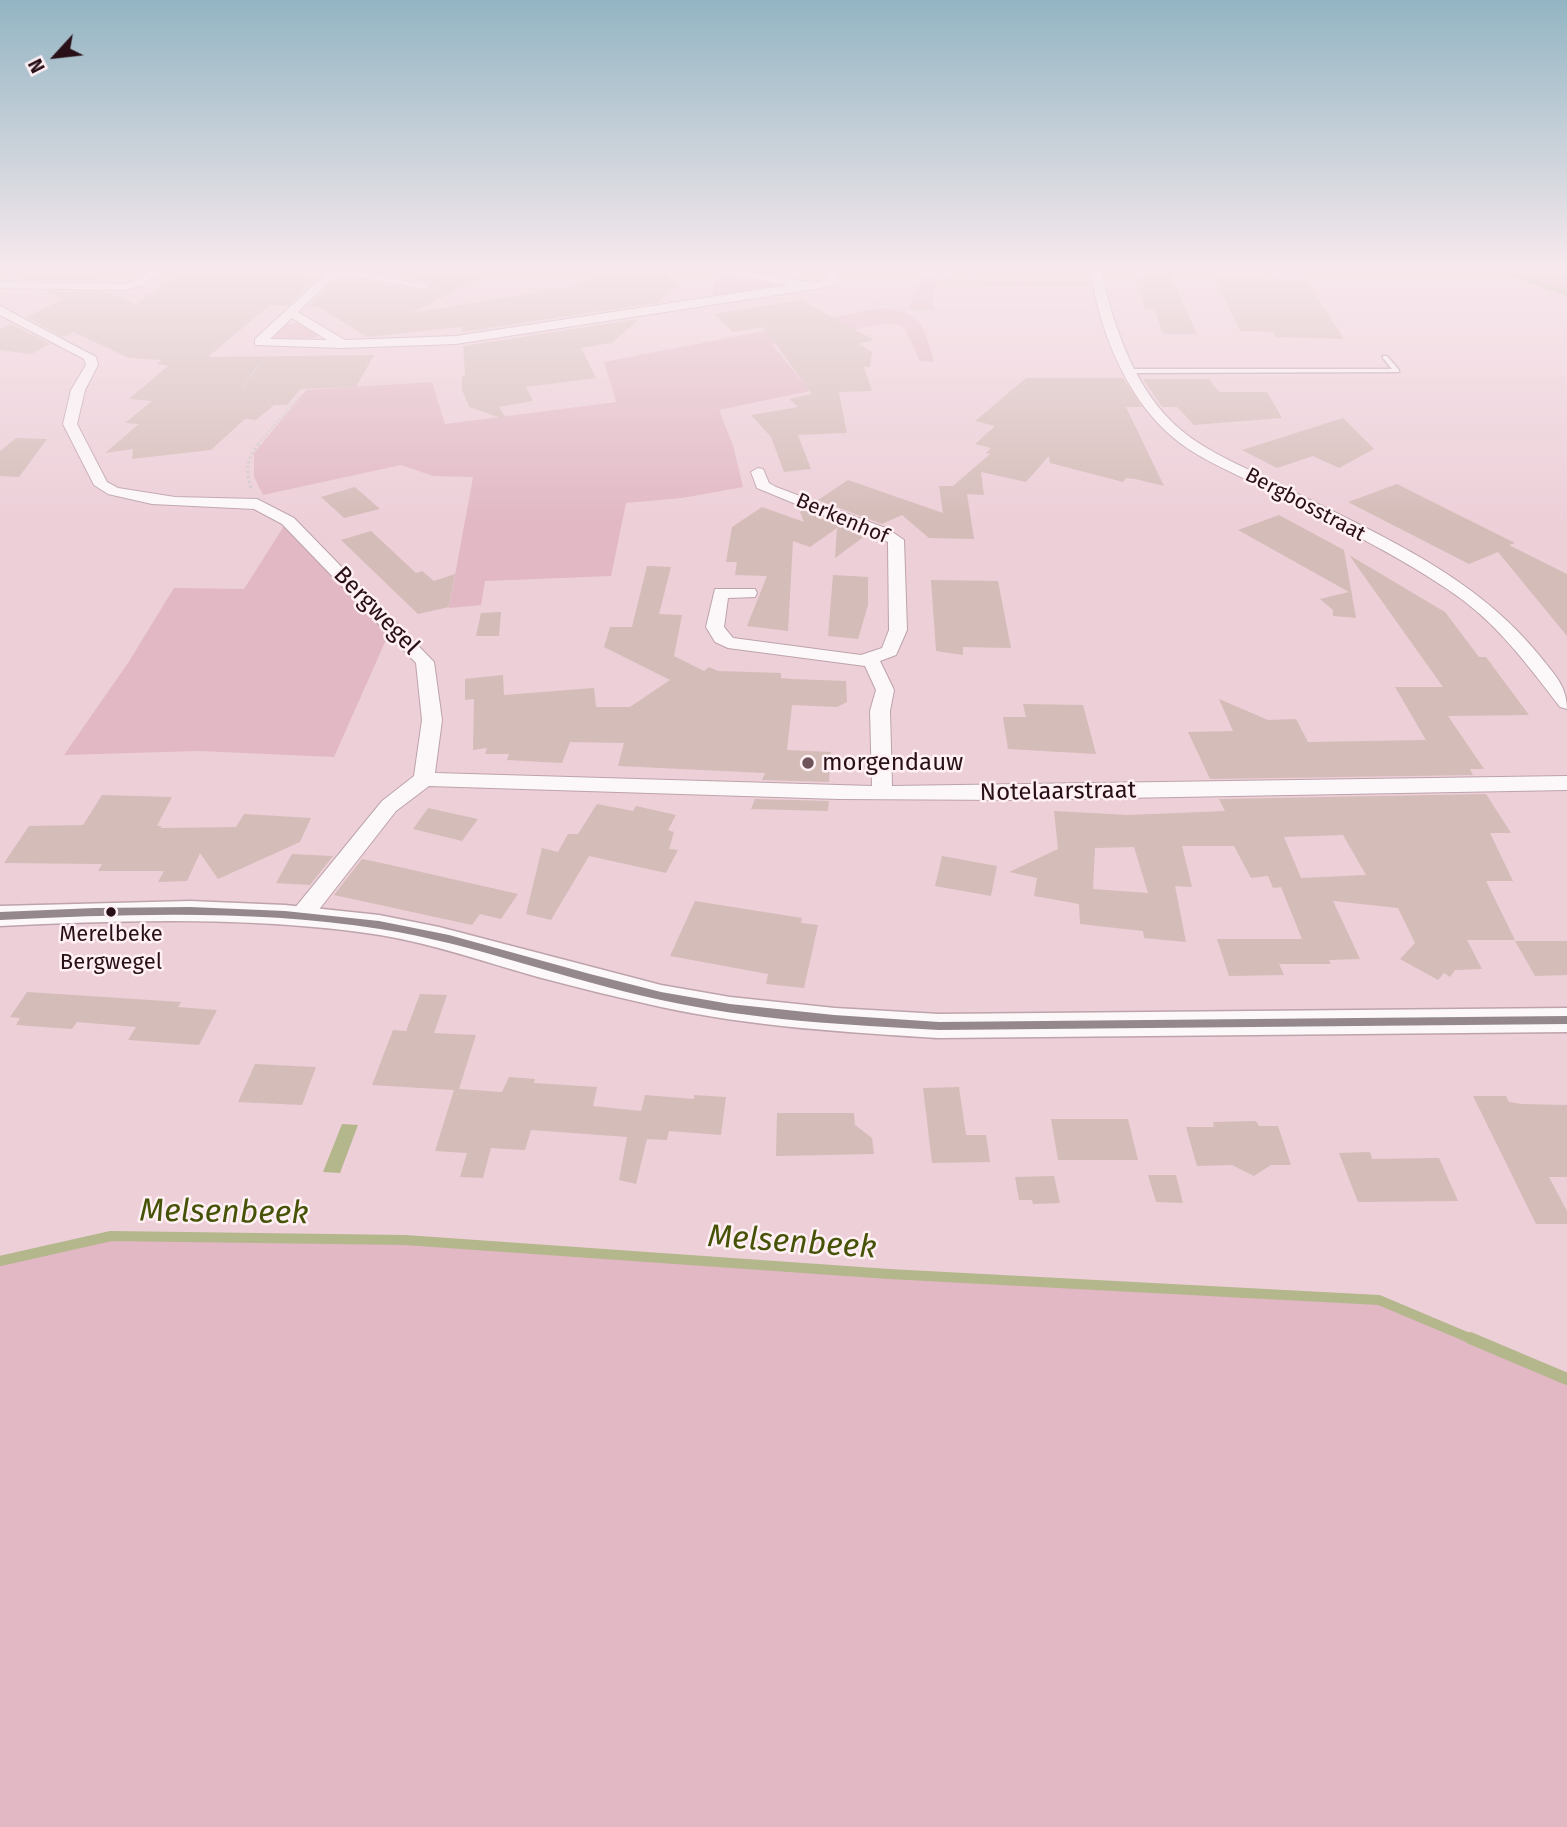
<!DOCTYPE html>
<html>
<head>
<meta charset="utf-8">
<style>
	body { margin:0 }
	#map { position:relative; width:1567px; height:1827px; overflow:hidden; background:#edcfd8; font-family:"Fira Sans",sans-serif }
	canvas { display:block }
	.north { position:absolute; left:21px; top:21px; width:70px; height:70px; -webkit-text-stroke:5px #fff0f4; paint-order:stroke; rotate:243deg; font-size:19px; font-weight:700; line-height:28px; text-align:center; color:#291018 }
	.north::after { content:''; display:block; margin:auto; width:24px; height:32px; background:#291018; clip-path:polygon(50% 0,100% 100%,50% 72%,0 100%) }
</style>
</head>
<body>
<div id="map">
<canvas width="1567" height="1827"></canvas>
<div class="north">N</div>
</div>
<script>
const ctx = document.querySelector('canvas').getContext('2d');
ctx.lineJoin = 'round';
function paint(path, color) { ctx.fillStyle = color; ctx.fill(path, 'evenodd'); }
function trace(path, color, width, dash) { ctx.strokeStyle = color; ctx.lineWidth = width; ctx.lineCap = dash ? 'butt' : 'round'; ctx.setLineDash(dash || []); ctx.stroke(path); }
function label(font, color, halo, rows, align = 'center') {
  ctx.font = font + ' "Fira Sans",sans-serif'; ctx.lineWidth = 5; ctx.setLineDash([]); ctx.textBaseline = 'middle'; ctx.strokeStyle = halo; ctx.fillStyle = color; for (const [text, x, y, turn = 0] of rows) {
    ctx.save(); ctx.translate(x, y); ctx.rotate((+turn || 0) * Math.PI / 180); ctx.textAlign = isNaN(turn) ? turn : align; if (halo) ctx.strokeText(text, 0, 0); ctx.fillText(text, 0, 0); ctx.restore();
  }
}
paint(new Path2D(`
	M1512 269H1567V295Z
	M724 275 777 286 716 296 712 292 715 279Z
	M922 279 1086 282 1087 285H938L933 292V309H908Z
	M882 308C922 312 924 326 934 362L920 361 904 327 891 323 772 344 810 391 719 410 733 445 743 487 682 498 626 503 611 576 485 581 481 605 449 608 473 477 433 476 401 465 263 495 254 477V453L306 390 432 382 445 424 616 402 604 362Z
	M293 323H302L318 334 316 338 271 341 270 337 284 325Z
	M284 526 389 633 334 757 199 751 64 755 128 663 174 588 244 589Z
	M111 1236 405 1240 889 1274 1379 1300 1567 1379V1827H0V1261Z`), '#e1b8c4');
paint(new Path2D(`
	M342 1124 358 1125 340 1173 323 1172Z`), '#b4b68c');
trace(new Path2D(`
	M1497 269 1567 294`), '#b4b68c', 4.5);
trace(new Path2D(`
	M0 1261 111 1236 405 1240 889 1274 1379 1300 1474 1340`), '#b4b68c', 10);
trace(new Path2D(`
	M1470 1338 1567 1379`), '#b4b68c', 12);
paint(new Path2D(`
	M189 269H268L316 279 288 306 270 305 208 357 374 355 356 387 301 389 287 405H274L256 420 245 419 211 450 132 459 133 449 105 453 139 424 125 423 152 401 129 399 168 366 157 364 161 360 129 358 73 332 63 337 26 317 63 299 47 291 107 292 136 304Z
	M394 269H500L411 313 575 286 607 269H658L677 284 657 303 462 332V327L367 337 319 307H308L333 283 357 286 366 282 424 292 433 287 431 283 383 274Z
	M1140 269H1168L1197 334H1163L1154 309H1145L1135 279H1145Z
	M6 271 107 273 97 281 23 280Z
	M1214 277 1306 280 1344 339 1276 337 1273 332 1240 331Z
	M801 300 874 340 859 344 872 352 870 367H864L872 391 839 392 847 433 798 435 811 469 784 472 771 437 751 415 798 407 789 399 812 394 763 327 733 332 714 314Z
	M639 319 612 343 581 348 596 378 526 387 533 401 499 407 507 420 469 407 462 390V376H465L463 346Z
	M11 324 50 344 31 354 0 350V329Z
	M1026 378H1123L1142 407H1126L1164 486 1135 479 1126 478 1123 482 1050 463 1049 456 1026 482 981 472 984 495 967 494 974 539 929 538 902 515 882 524 818 500 848 480 943 513 939 486H953L990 454 986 453 991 448 975 444 995 426 975 421Z
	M1143 379H1209L1219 392H1267L1282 418 1194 425 1177 407H1162Z
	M1343 418 1374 449 1339 468 1313 456 1277 468 1242 450Z
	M16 438 47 439 19 477 0 476V451Z
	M1397 484 1515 543 1509 545 1567 574V636L1498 552 1469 564 1348 502Z
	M355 487 380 509 344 518 321 497Z
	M762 507 804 522 800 512 803 510 865 536 835 558 837 528 810 547 793 541 788 631 747 626 767 576 735 575 737 562H726L732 527Z
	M1279 515 1344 550 1356 618 1333 616V610L1320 599 1349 592 1238 530Z
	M371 531 416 573 422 571 434 581 455 574 449 607 418 614 341 540Z
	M1349 555 1445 612 1479 657H1486L1529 715 1448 716 1484 769H1470L1473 775 1210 779 1188 732 1233 731 1219 699 1268 720 1296 719 1308 742 1426 740 1395 687H1443Z
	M647 566 671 567 659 614 682 615 674 656 704 671 709 667 718 671 781 673V678L792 679 846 681 847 702 837 707 792 705 787 750 831 752 829 782 762 780 765 773 618 766 624 743 570 742 562 763 507 760 509 754H485L487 748 473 750 474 699 465 700V679L503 675 504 695 594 688 596 707H630L670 680 604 647 610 627H632Z
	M833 575 868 577V605L858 639 828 636Z
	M931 580 998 581 1011 648 963 647V655L936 651Z
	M501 612 499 636H476L481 613Z
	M1023 704 1083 705 1096 754 1008 749 1003 717H1026Z
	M1486 794 1511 833H1490L1513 881H1486L1515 940H1467L1482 969 1455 970 1450 977 1444 973 1438 980 1400 959 1415 943 1398 908 1333 901 1360 959 1329 960 1331 964H1279L1284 975 1229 976 1217 939H1302L1281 887 1273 888 1268 876 1251 878 1234 846H1182L1192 887 1175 886 1186 942 1144 938 1143 931 1080 924 1079 904 1034 896 1037 878 1009 872 1058 849 1054 811 1129 815 1225 811 1219 799ZM1343 835 1366 875 1301 878 1284 837ZM1134 847 1148 893 1093 889 1095 848Z
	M102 795 172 797 157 826H162L160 828 236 827 244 814 311 818 300 842 218 879 200 853 187 881 158 882 164 871H98L102 864 4 863 29 826 83 825Z
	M755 799 829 801 828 811 751 809Z
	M597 804 633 811 636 806 676 815 668 830 674 832 669 849 678 850 666 873 589 856 551 920 526 914 542 848 558 852 568 834H578Z
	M428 808 478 819 462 841 413 829Z
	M292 854 333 856 310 885 276 883Z
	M942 856 997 866 991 896 935 886Z
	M362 859 386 864 518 894 501 919 480 914 472 925 334 895Z
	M695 901 802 918 801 923 818 925 804 988 766 984 768 974 670 956Z
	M1515 941H1567V975L1535 976Z
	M27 992 181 1002 178 1007 217 1010 199 1045 128 1040 136 1027 77 1022 72 1029 16 1025 20 1018 10 1017Z
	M420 994 447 995 434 1033 476 1035 459 1089 502 1092 509 1077 535 1079 534 1083 597 1087 593 1106 641 1111 645 1095 694 1099V1095L726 1097 721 1135 669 1131 667 1140 647 1139 636 1184 619 1180 627 1137 531 1130 525 1150 491 1148 483 1178 460 1177 467 1153 435 1151 454 1090 372 1085 393 1030 406 1031Z
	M255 1064 316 1067 302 1105 238 1102Z
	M959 1087 966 1135H986L990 1162 932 1163 923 1088Z
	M1473 1096H1506L1509 1102 1522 1104 1567 1105V1177H1549L1567 1211V1224H1536Z
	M777 1113H854L855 1125 872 1138 874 1154 776 1156Z
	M1051 1119H1128L1138 1160H1058Z
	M1256 1121 1259 1126H1278L1291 1165H1271L1254 1176 1232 1165 1197 1166 1186 1127H1214L1213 1122Z
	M1370 1152 1372 1159 1439 1158 1458 1201 1358 1202 1339 1153Z
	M1148 1175H1176L1183 1203 1156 1202Z
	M1054 1176 1060 1203 1033 1204 1032 1200H1019L1015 1177Z`), '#d4bcb8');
const service = new Path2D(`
	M1383 356H1387L1399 370V372L1133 373 1130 371 1133 369H1392L1383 358Z`);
const minor = new Path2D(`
	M152 269H164L141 286 124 290 0 288V282L124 284 133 282Z
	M324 269H345L430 286 424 289 338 274 298 312 345 340 456 336 789 285 714 272 709 269H731L815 283 825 281 832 269H842L833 285 815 289 456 344 342 348 255 345V339L328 272ZM292 318 327 340 270 339Z
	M1091 269H1101C1112 322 1132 382 1171 421 1197 447 1233 462 1266 478 1362 528 1469 568 1539 655 1553 673 1567 685 1567 709L1560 707C1526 663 1495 620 1447 589 1385 547 1317 517 1251 482 1223 468 1192 455 1169 434 1125 395 1097 325 1091 269Z
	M0 306 96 357 98 365 85 390 77 424 107 482 118 488 175 497 257 499 294 518 434 662 442 720 435 773 872 786 870 711 876 690 865 666 728 648 715 642 706 627 715 589H755L757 593 755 597 728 598 724 627 733 638 861 655 882 648 889 630 888 542 757 488 751 472 758 468 763 469 769 483 776 487 888 529 904 540 907 630 896 655 880 661 894 690 890 711 892 786 1567 776V790L1011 800 839 799 429 786 396 811 310 921H294L291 915 294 909 382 801 414 776 422 720 416 663 282 524 254 509 152 504 108 494 94 485 63 424 71 390 86 365 84 359 0 315Z`);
const tertiary = new Path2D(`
	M190 901 285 905 379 915 439 927 661 985 730 997 835 1008 939 1014 1567 1008V1032L939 1038C846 1032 753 1027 661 1007 620 998 579 988 538 977 485 962 434 944 380 935 254 916 127 920 0 926V906Z`);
trace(service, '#bda3ab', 3);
trace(minor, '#bda3ab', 2);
trace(tertiary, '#bda3ab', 3);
trace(new Path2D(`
	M840 293 907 310H1088
	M243 386 263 359
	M258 444 299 397`), '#d3c9cc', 2.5, [2, 2]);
trace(new Path2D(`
	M251 488C245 468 246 459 260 443`), '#d3c9cc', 3.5, [2.5, 2.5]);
paint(service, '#fcf8f9');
paint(minor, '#fcf8f9');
paint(tertiary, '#fcf8f9');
paint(new Path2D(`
	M190 907 285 911 379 921 449 935 590 974 661 992 730 1004 834 1015 939 1022 1567 1016V1024L939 1030C846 1025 752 1020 661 1000 566 980 475 944 380 929 254 909 126 914 0 920V912L95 908Z`), '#94888c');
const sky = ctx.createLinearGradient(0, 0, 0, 524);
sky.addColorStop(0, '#93b5c3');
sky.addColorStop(0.51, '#f7e9ed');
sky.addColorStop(1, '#f7e9ed00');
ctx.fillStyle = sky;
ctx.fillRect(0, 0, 1567, 524);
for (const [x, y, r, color] of [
	[808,763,7,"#6e535b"],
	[111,912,6,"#291018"]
]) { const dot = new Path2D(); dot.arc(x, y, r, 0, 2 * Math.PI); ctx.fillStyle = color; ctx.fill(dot); trace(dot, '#fff0f4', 2.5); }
label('21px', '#291018', '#fff0f4', [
	["Bergbosstraat",1305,505,28],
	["Berkenhof",842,519,23]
]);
label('22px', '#291018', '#fff0f4', [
	["Merelbeke",111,935],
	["Bergwegel",111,963]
]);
label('24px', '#291018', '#fff0f4', [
	["Bergwegel",376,611,46],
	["Notelaarstraat",1058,792,-1]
]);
label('24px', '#291018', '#fff0f4', [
	["morgendauw",822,763]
], 'left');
label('italic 32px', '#465307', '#fff0f4', [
	["Melsenbeek",224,1213,1],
	["Melsenbeek",792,1243,4]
]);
</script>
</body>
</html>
